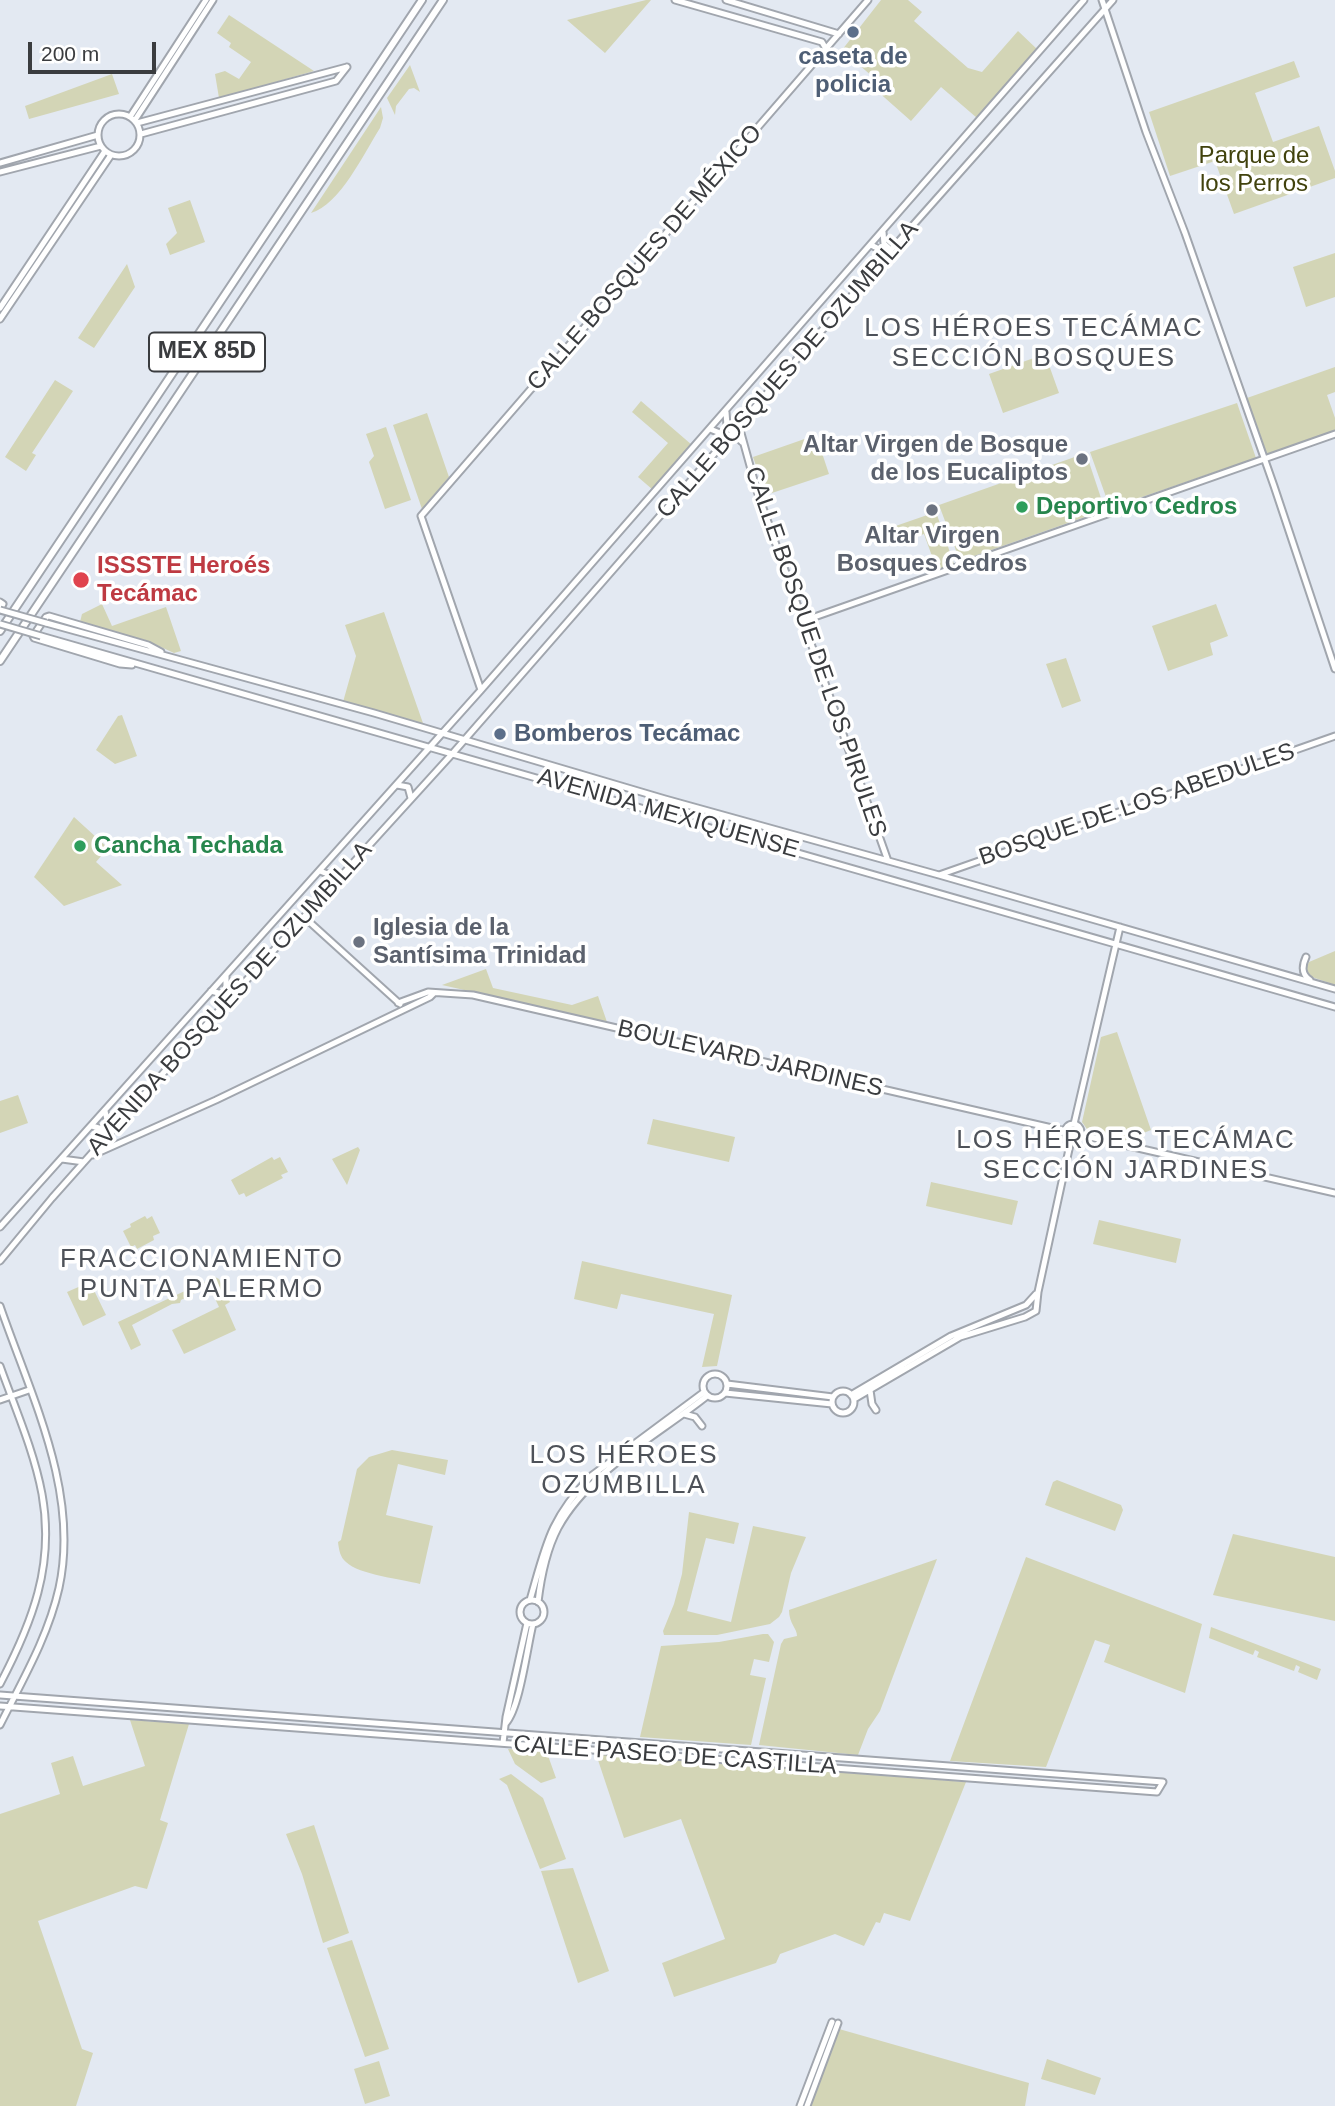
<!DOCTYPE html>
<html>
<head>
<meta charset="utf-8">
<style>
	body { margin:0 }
	#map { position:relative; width:1335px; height:2106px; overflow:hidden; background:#e3e9f2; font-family:Helvetica,sans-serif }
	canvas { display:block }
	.scale { position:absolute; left:28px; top:42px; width:128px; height:32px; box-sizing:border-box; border:4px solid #3a3c3f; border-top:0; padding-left:9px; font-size:21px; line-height:24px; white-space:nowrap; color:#3a3c3f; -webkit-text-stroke:5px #fff; paint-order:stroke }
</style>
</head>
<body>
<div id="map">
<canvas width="1335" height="2106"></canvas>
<div class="scale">200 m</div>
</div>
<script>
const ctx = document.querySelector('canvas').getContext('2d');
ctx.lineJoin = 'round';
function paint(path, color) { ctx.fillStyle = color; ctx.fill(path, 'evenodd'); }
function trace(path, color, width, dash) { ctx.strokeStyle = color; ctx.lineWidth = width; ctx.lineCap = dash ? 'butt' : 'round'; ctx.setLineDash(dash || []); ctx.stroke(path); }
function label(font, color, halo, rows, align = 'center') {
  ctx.font = font + ' Helvetica,sans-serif'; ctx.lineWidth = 7; ctx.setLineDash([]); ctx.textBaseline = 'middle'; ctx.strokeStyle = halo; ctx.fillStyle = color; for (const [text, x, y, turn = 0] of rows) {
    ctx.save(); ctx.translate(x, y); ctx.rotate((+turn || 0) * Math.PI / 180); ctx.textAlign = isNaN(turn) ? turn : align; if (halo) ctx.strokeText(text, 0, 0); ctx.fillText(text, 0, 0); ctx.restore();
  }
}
paint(new Path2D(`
	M646 0H651L605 53 567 20Z
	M881 0H908L922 12 914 21 968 68 982 72 1018 31 1038 50 977 118 941 87 911 121 876 90 881 84 842 50Z
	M229 15 314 71 219 98 215 74 225 71 239 79 251 62 229 47 231 43 217 33Z
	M1294 61 1300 77 1255 93 1273 142 1319 126 1335 171V178L1234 214 1215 161 1170 176 1149 112Z
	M410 65 420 92 414 88 409 89 396 106 395 115 387 98Z
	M112 74 119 94 29 119 25 106Z
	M381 107 383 118 380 128C364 153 340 205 311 213Z
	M190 200 205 242 170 255 166 244 177 233 168 208Z
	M1335 253V297L1306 307 1293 267Z
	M127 264 135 287 94 348 78 338Z
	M1045 354 1059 393 1003 413 989 374Z
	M1335 367V392L1327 395 1335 418V430L1267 454 1247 398Z
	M55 380 73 391 32 453 36 455 26 471 5 457Z
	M641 401 692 445 653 490 638 477 668 443 632 412Z
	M1237 403 1256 458 1110 508 1090 452Z
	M427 413 449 477 422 509 393 425Z
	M386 427 411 500 385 509 369 462 374 456 366 434Z
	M816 435 829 474 766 495 753 457Z
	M1086 453 1105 510 960 561 939 505Z
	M936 512 954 564 937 570 924 534 889 546 884 530Z
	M102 604 112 626 166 607 181 651 174 653 150 642 80 622 82 614Z
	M1216 604 1228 636 1210 643 1213 655 1168 671 1152 626Z
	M384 612 424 726 343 702 356 656 345 625Z
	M1066 658 1081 701 1062 708 1046 664Z
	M122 715 137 756 115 764 96 750 118 716Z
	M74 817 108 848 96 862 122 885 64 906 34 877Z
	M1335 951V985L1309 976 1306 969 1309 962Z
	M486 969 493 988 572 1005 598 996 607 1022 442 985Z
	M1117 1032 1151 1130 1141 1134 1144 1144 1089 1132 1082 1122 1101 1037Z
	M18 1095 28 1123 0 1133V1101Z
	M653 1119 735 1137 729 1162 647 1144Z
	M358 1147 360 1150 347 1185 332 1159Z
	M272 1157 274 1160 280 1157 288 1172 281 1175 283 1178 246 1197 244 1193 239 1195 231 1180Z
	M931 1182 1018 1201 1012 1225 926 1206Z
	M145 1216 147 1219 152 1216 160 1233 153 1236 154 1240 137 1249 135 1245 131 1247 123 1231 131 1227 130 1224Z
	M1099 1220 1181 1239 1176 1263 1093 1244Z
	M582 1261 732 1295 717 1366 702 1367 714 1314 621 1294 617 1309 574 1299Z
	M215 1277 219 1279 230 1302 225 1305 236 1330 184 1354 172 1330 219 1307 209 1286 181 1300 180 1303 172 1304 132 1325 141 1345 131 1350 118 1322Z
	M90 1282 106 1315 83 1326 67 1292Z
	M392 1450 448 1460 445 1475 398 1464 386 1515 433 1526 420 1584C402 1579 359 1575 346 1562 340 1557 339 1550 338 1542L341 1540 357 1469 369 1457Z
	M1057 1480 1121 1505 1123 1510 1115 1531 1045 1505 1053 1482Z
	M689 1512 739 1523 734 1544 706 1538 687 1611 731 1622 753 1526 806 1537 791 1573 782 1612 779 1617 770 1624 717 1635H664L663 1631 674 1604 682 1574Z
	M1233 1534 1335 1557V1621L1213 1595Z
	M1026 1557 1202 1624 1185 1693 1104 1662 1110 1645 1095 1640 1046 1767 950 1761Z
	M937 1559 880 1711 868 1729 858 1755 759 1745 781 1644 784 1639 797 1636C797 1628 789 1624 789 1610Z
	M1211 1627 1321 1669 1317 1680 1298 1672 1300 1667 1296 1665 1294 1671 1257 1657 1259 1652 1255 1650 1253 1655 1209 1638Z
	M763 1634H768L774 1642 769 1662 754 1659 750 1675 766 1678 751 1745 640 1737 661 1646 719 1642Z
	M130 1720 189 1724 160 1820 168 1823 147 1889 135 1886 38 1921 82 2049 93 2053 76 2106H0V1814L60 1794 51 1763 73 1756 83 1786 145 1766Z
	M508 1749 546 1750 556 1778 541 1783 515 1764Z
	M596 1754 966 1782 910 1921 884 1913 880 1923 876 1922 864 1946 835 1934 780 1954 776 1963 674 1997 662 1963 725 1939 681 1819 624 1838Z
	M511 1774 543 1798 566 1859 540 1869 507 1785 499 1779Z
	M314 1825 349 1933 323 1943 302 1874 286 1834Z
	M573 1868 609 1971 578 1983 541 1871Z
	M352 1940 389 2049 365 2057 327 1948Z
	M839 2029 1029 2083 1025 2106H810Z
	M1047 2059 1101 2078 1095 2095 1041 2079Z
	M379 2061 390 2096 365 2104 354 2069Z`), '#d3d5b6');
const secondary = new Path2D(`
	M675 0 822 42 826 49
	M726 0 839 34
	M1102 0 1146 132 1185 233 1274 486 1335 669
	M98 135a21 21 0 1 1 42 0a21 21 0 1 1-42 0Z
	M130 117 206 0
	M135 120 213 0
	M137 123 347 67
	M141 134 336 81 347 67
	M0 163 98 135
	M0 172 101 146
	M883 232 884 244 891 250
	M871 245 881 250 883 259
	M0 308 105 151
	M0 319 111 155
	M726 412 727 426 742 442
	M739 426 757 491 888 861
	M710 429 720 433V445
	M0 602 3 604 0 610
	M803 621 1335 434
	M46 623 374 713 665 799 939 875 1335 989
	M41 636 1335 1007
	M132 665 120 664 34 638 33 636 46 617 49 616 148 645 161 652
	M481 690 421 516 868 0
	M397 785 408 787 411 798
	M320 871 330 875 332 886
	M939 875 1335 736
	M304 917 400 1004
	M1306 957C1302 966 1301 974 1310 980
	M226 975V986L229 990 237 991
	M211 991 222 994 223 1006
	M398 1003 428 992 473 995 1065 1131
	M105 1111 108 1124 118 1126
	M1065 1132a8 8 0 1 1 16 0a8 8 0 1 1-16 0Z
	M1074 1124 1120 927
	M92 1126 102 1129 105 1140
	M1081 1135 1335 1193
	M93 1155 216 1100 430 997 434 993
	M62 1159 84 1162
	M0 1227 481 690 1084 0
	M0 1261 52 1198 223 1006 453 753 831 320 883 259 1113 0
	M0 1306C31 1396 80 1492 59 1588 48 1637 22 1681 0 1725
	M0 1366C15 1408 34 1451 42 1494 55 1565 32 1623 0 1684
	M703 1386a12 12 0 1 1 24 0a12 12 0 1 1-24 0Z
	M727 1384 833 1397
	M870 1390 872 1404 876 1410
	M832 1402a11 11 0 1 1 22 0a11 11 0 1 1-22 0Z
	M725 1393 832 1404
	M851 1395 951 1336 1026 1305 1036 1294
	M854 1399 960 1337 1025 1317 1036 1311 1038 1292 1071 1140
	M0 1400 29 1390
	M684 1414 695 1417 702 1426
	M530 1600C546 1545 549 1520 591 1476L704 1392
	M520 1612a12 12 0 1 1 24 0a12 12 0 1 1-24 0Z
	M538 1602C541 1577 546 1551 558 1528 589 1471 657 1436 707 1396
	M0 1695 1163 1782 1157 1792 0 1706
	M506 1723C520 1707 527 1648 533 1624
	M503 1743 506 1717 527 1623
	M800 2106 832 2022
	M807 2106 838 2023`);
const highway = new Path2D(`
	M0 631 422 0
	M0 661 443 0`);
trace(secondary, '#a1a6ae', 9);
trace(highway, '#a1a6ae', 10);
trace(secondary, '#fff', 5);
trace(highway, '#fff', 6);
const secondaryBridge = new Path2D(`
	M0 610 46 623
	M0 624 41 636`);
trace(secondaryBridge, '#a1a6ae', 9, []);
trace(secondaryBridge, '#fff', 5);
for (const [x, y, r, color] of [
	[853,32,7,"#5c6f8a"],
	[1082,459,7,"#6b7280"],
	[1022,507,7,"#2e9e5b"],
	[932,510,7,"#6b7280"],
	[81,580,9,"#e0444e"],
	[500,734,7,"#5c6f8a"],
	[80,846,7,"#2e9e5b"],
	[359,942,7,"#6b7280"]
]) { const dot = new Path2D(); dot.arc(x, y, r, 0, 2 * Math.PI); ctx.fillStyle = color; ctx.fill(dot); trace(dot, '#fff', 2.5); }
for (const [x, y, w] of [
	[207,352,116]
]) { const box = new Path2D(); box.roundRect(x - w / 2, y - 19.5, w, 39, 5); ctx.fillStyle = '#fff'; ctx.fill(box); trace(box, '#3a3c3f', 2); }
label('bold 23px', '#3a3c3f', null, [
	["MEX 85D",207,352]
]);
label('bold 24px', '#4e5e75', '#fff', [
	["caseta de",853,57],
	["policia",853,85],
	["Bomberos Tecámac",514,734,"left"]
]);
label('24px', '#41420d', '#fff', [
	["Parque de",1254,156],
	["los Perros",1254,184]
]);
label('24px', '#3a3c3f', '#fff', [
	["CALLE BOSQUES DE MÉXICO",645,258,-49],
	["CALLE BOSQUES DE OZUMBILLA",788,370,-49],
	["CALLE BOSQUE DE LOS PIRULES",815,652,71],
	["BOSQUE DE LOS ABEDULES",1137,805,-19],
	["AVENIDA MEXIQUENSE",668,814,16],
	["AVENIDA BOSQUES DE OZUMBILLA",230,999,-48],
	["BOULEVARD JARDINES",750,1059,13],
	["CALLE PASEO DE CASTILLA",675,1756,4]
]);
label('bold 24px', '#5b616d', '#fff', [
	["Altar Virgen de Bosque",1068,445],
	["de los Eucaliptos",1068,473],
	["Altar Virgen",932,536,"center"],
	["Bosques Cedros",932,564,"center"],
	["Iglesia de la",373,928,"left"],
	["Santísima Trinidad",373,956,"left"]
], 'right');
label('bold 24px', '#27864d', '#fff', [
	["Deportivo Cedros",1036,507],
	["Cancha Techada",94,846]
], 'left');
label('bold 24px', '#be3a42', '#fff', [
	["ISSSTE Heroés",97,566],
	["Tecámac",97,594]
], 'left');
ctx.letterSpacing = '2px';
label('26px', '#4e5259', '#fff', [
	["LOS HÉROES TECÁMAC",1034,329],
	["SECCIÓN BOSQUES",1034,359],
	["LOS HÉROES TECÁMAC",1126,1141],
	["SECCIÓN JARDINES",1126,1171],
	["FRACCIONAMIENTO",202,1260],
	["PUNTA PALERMO",202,1290],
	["LOS HÉROES",624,1456],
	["OZUMBILLA",624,1486]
]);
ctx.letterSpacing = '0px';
</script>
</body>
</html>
